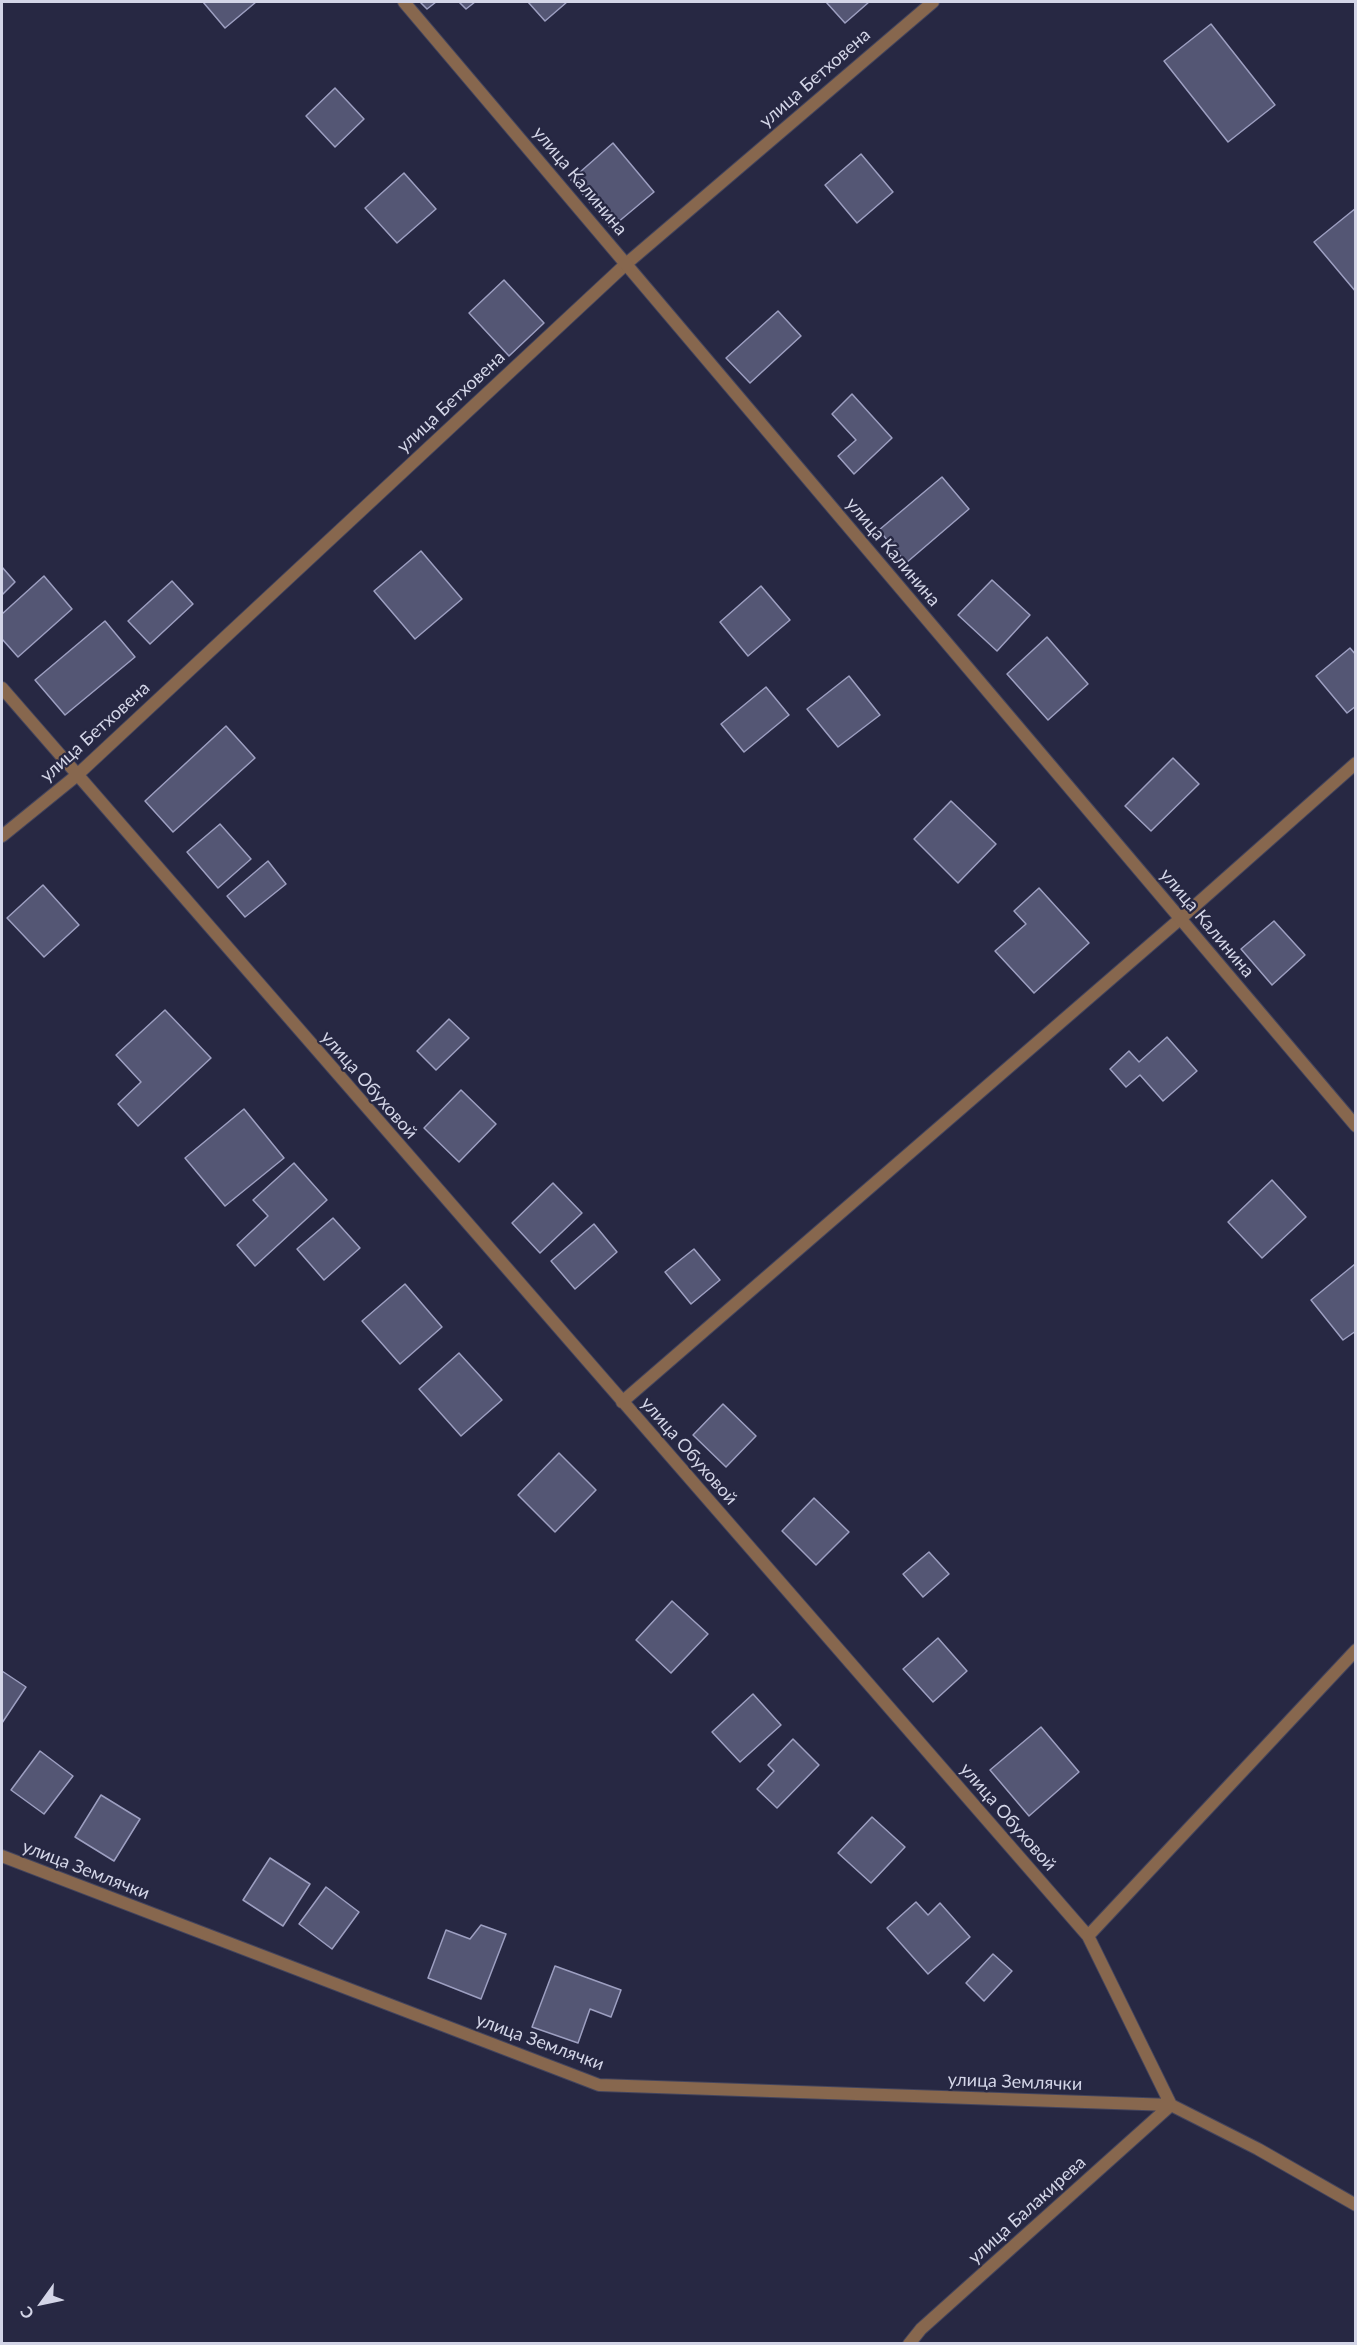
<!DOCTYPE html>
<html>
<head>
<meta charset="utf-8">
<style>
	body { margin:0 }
	#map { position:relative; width:1357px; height:2345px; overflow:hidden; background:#272843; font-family:Lato,sans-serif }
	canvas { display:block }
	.frame { position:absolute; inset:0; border:3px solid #d3d5e7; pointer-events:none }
	.north { position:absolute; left:12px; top:2273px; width:60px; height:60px; -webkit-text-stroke:4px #272843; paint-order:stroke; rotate:237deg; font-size:16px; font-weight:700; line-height:24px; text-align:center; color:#d3d5e7 }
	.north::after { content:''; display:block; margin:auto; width:21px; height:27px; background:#d3d5e7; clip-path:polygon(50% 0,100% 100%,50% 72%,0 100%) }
</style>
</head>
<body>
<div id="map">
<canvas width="1357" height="2345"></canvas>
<div class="frame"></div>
<div class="north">С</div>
</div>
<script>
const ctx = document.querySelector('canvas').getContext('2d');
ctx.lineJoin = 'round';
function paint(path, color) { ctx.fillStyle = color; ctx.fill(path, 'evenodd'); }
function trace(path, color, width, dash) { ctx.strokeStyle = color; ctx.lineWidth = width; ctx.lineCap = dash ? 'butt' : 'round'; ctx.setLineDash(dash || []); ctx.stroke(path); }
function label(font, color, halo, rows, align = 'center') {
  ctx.font = font + ' Lato,sans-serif'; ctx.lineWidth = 4.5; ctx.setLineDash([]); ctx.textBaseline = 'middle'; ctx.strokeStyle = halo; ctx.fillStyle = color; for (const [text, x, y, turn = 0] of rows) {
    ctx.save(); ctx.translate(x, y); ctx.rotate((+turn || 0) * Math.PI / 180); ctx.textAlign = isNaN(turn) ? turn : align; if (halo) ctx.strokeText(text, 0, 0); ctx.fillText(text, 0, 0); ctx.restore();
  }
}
const building = new Path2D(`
	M203 2H256L225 28Z
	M420 2H436L427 9Z
	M459 2H475L466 9Z
	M528 2H567L545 21Z
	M826 2H869L845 23Z
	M1211 24 1275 105 1228 142 1164 61Z
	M335 88 364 119 335 147 306 116Z
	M613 143 654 192 611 228 571 180Z
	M861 154 893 192 857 223 825 185Z
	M404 173 436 209 397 243 365 208Z
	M1356 208V292L1314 242Z
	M504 280 544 323 509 356 469 313Z
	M778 311 801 336 750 383 726 358Z
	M852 394 892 438 854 474 838 456 856 440 832 414Z
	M942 477 969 509 906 563 879 530Z
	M421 551 462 599 415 639 374 591Z
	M2 567 15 582 2 595Z
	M44 576 72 609 18 657 2 639V614Z
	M992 580 1030 615 997 651 958 615Z
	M172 581 193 604 150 644 128 621Z
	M761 586 790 620 748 656 720 622Z
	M105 621 135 657 65 715 35 680Z
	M1047 637 1088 684 1048 720 1007 674Z
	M1350 648 1356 655V706L1347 713 1316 676Z
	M849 676 880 715 838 747 807 709Z
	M766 687 789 715 744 752 721 724Z
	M226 726 255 758 173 832 145 801Z
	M1173 758 1199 784 1151 831 1125 806Z
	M951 801 996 844 958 883 914 839Z
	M220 824 251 859 218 888 187 852Z
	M268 861 286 884 245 917 227 896Z
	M43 885 79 925 44 957 7 918Z
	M1039 888 1089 943 1034 993 995 951 1026 924 1014 911Z
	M1274 921 1305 955 1272 985 1241 949Z
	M165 1010 211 1058 138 1126 118 1104 141 1082 116 1055Z
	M449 1019 469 1038 436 1070 417 1051Z
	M1167 1037 1197 1071 1163 1101 1140 1075 1126 1087 1110 1069 1129 1051 1139 1062Z
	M461 1090 496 1124 459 1162 424 1128Z
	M244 1109 284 1158 225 1206 185 1158Z
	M294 1163 327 1200 255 1266 237 1245 268 1216 253 1200Z
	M1272 1180 1306 1217 1262 1258 1228 1222Z
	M553 1183 582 1213 540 1253 512 1223Z
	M333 1218 360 1248 324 1280 297 1249Z
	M594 1224 617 1252 575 1289 551 1261Z
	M694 1249 720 1280 691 1304 665 1272Z
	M1355 1264 1356 1331 1343 1340 1311 1300Z
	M405 1284 442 1327 400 1364 362 1321Z
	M459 1353 502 1400 461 1436 419 1389Z
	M723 1404 756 1436 726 1467 693 1435Z
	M559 1453 596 1490 555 1532 518 1495Z
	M814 1498 849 1532 816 1565 782 1531Z
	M929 1552 949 1574 923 1597 903 1574Z
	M672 1601 708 1634 671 1673 636 1640Z
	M938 1638 967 1671 933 1702 903 1669Z
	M2 1671 26 1687 2 1723Z
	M753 1694 781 1725 740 1762 712 1732Z
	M1041 1727 1079 1772 1029 1816 990 1770Z
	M793 1739 819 1765 777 1808 757 1789 774 1771 768 1765Z
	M40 1751 73 1776 44 1814 11 1790Z
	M101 1795 140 1819 114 1861 75 1837Z
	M872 1817 905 1847 871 1883 838 1853Z
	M270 1858 310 1884 283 1926 243 1900Z
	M326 1887 359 1912 332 1949 299 1924Z
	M916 1902 928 1915 940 1903 970 1937 928 1974 887 1928Z
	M481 1925 506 1934 481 1999 428 1978 446 1930 470 1939Z
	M993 1954 1012 1971 984 2001 966 1983Z
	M555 1966 621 1990 611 2017 590 2009 578 2043 532 2027Z`);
paint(building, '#545674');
trace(building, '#9d9fc1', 1.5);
const minor = new Path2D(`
	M2 688 1088 1936 1171 2105 1258 2149 1356 2205
	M2 836 76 776 626 264 933 2
	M622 1402 1180 919 1356 763
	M2 1856 599 2085 1171 2105
	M1088 1936 1356 1650
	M909 2344 921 2329 1171 2105`);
const tertiary = new Path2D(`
	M404 2 1356 1126`);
trace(minor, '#43445d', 14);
trace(tertiary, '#43445d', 14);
trace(minor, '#87674e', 12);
trace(tertiary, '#87674e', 12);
label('18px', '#d3d5e7', '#272843', [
	["улица Бетховена",815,78,-41],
	["улица Калинина",580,181,50],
	["улица Бетховена",451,402,-43],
	["улица Калинина",893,552,50],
	["улица Бетховена",95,732,-42],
	["улица Калинина",1207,923,50],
	["улица Обуховой",369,1085,49],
	["улица Обуховой",689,1451,49],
	["улица Обуховой",1008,1817,49],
	["улица Землячки",86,1870,21],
	["улица Землячки",540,2042,20],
	["улица Землячки",1015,2082,2],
	["улица Балакирева",1027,2210,-42]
]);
</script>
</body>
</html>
